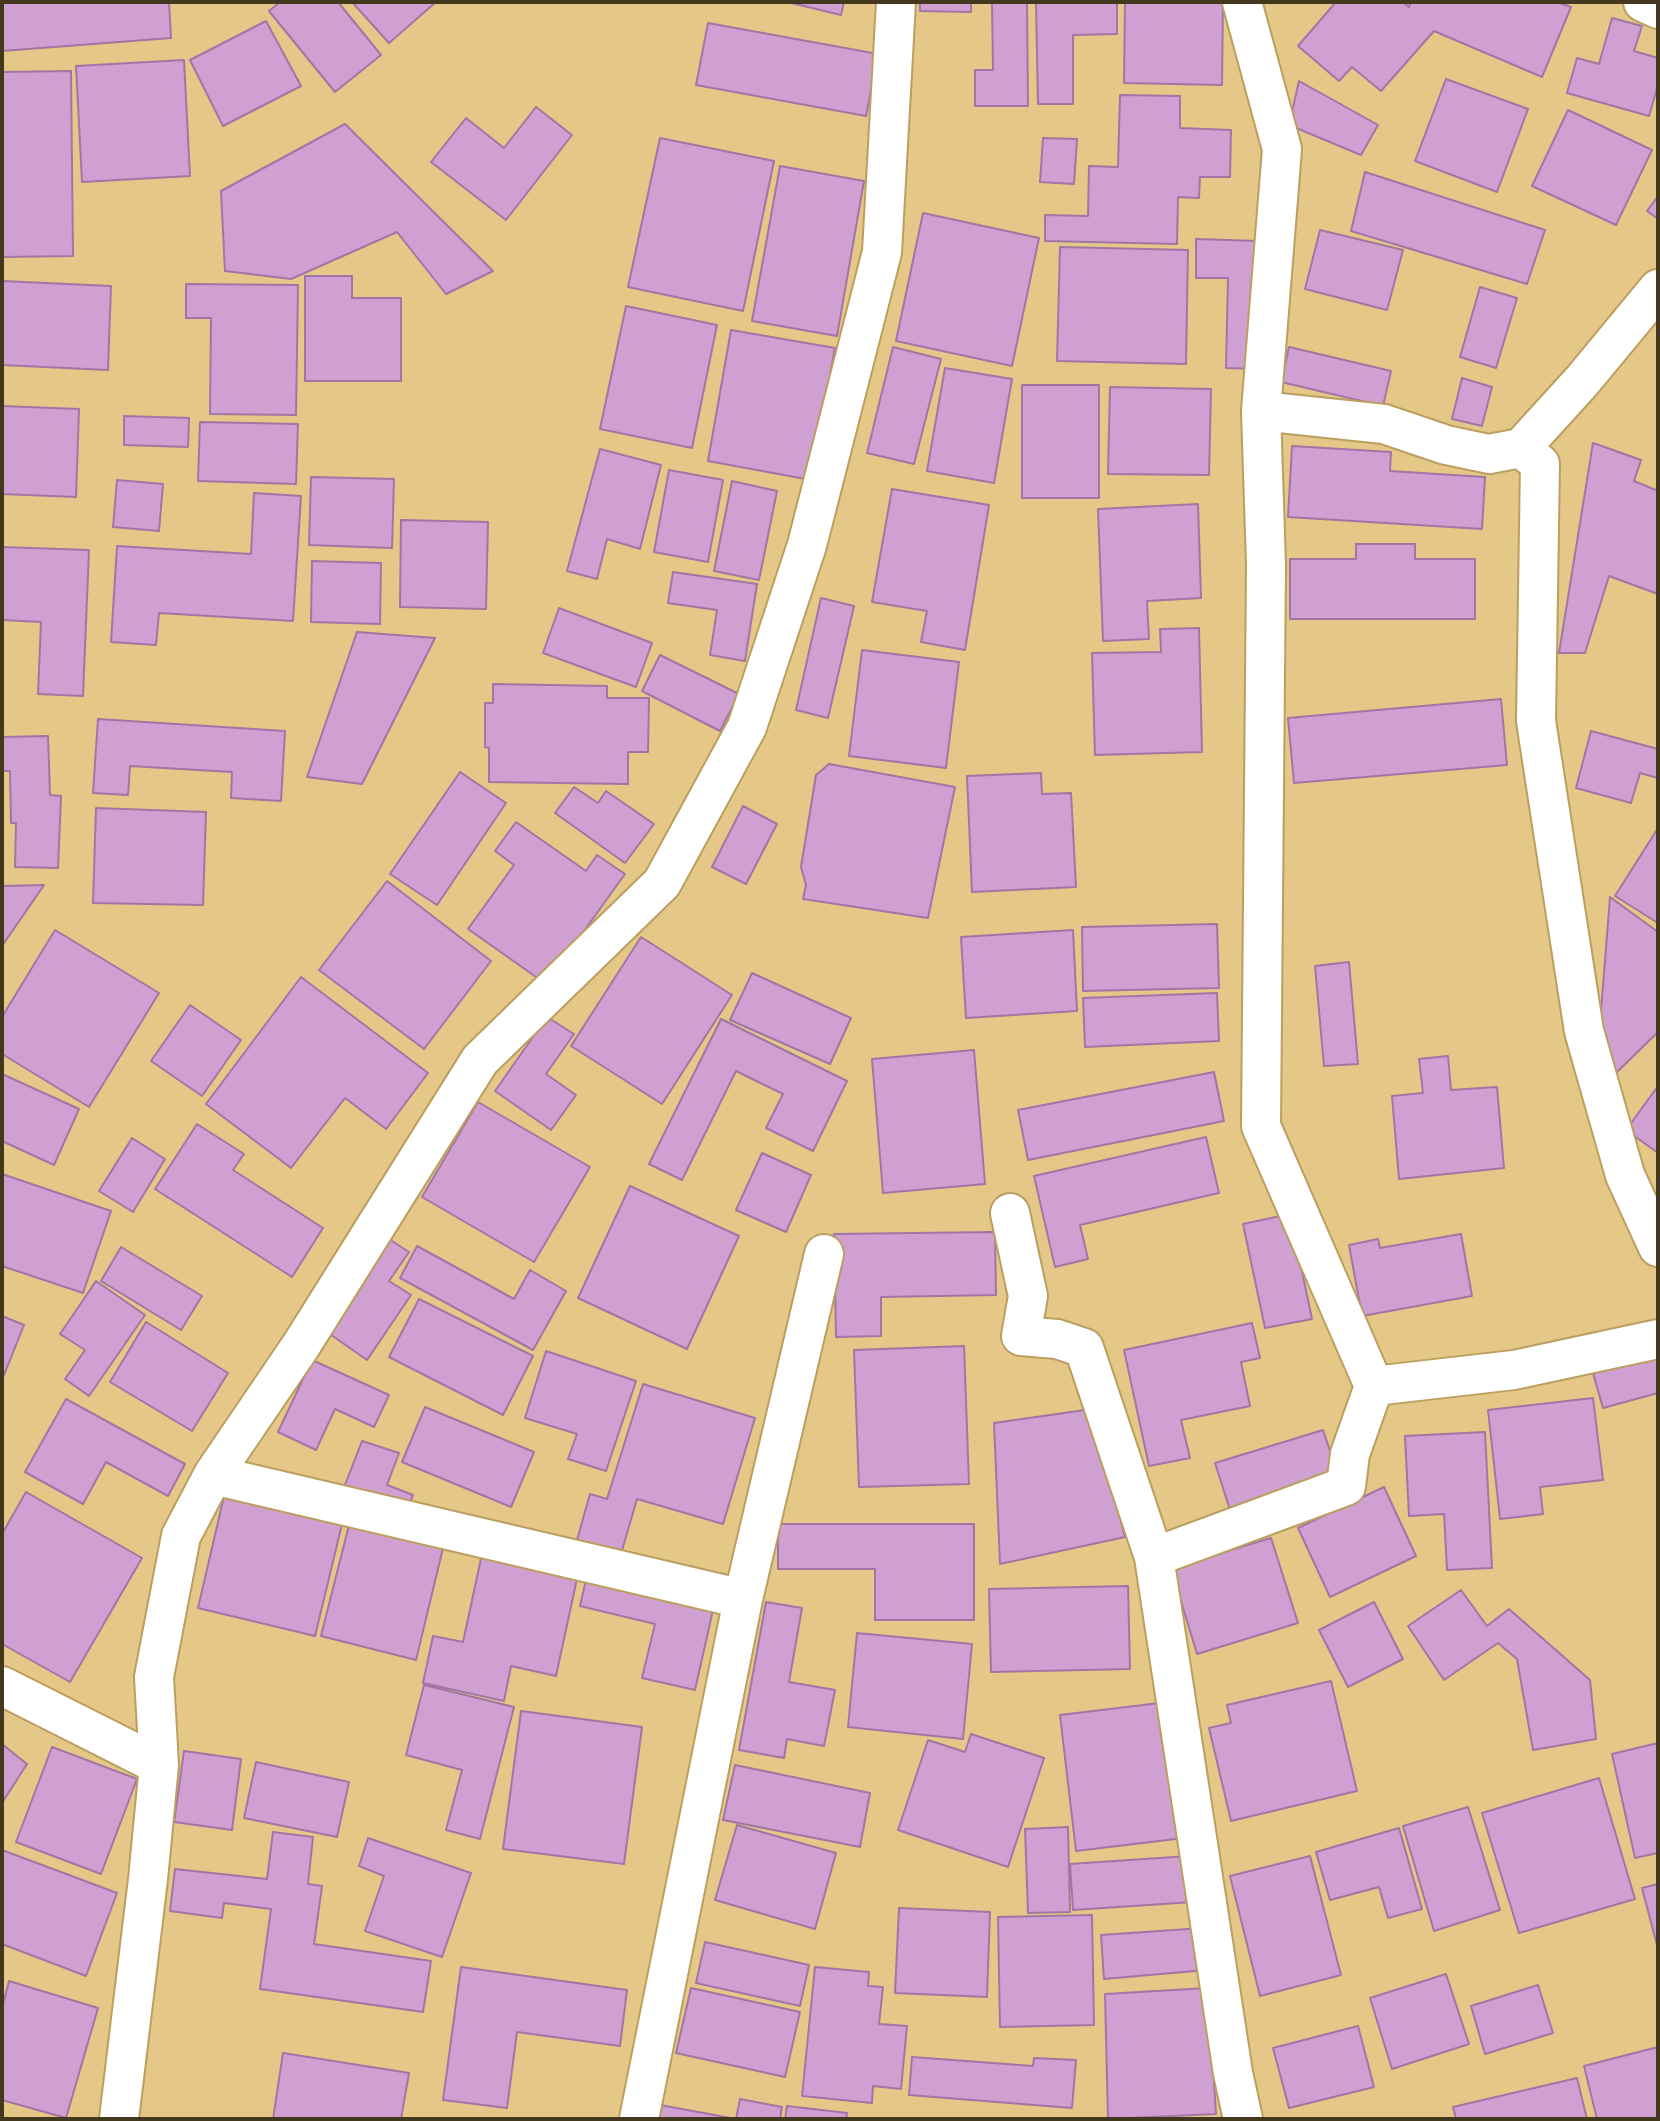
<!DOCTYPE html>
<html>
<head>
<meta charset="utf-8">
<style>
	body { margin:0 }
	#map { position:relative; width:1660px; height:2121px; overflow:hidden; background:#e5c888; font-family:Lora,serif }
	canvas { display:block }
	.frame { position:absolute; inset:0; border:4px solid #43371d; pointer-events:none }
</style>
</head>
<body>
<div id="map">
<canvas width="1660" height="2121"></canvas>
<div class="frame"></div>
</div>
<script>
const ctx = document.querySelector('canvas').getContext('2d');
ctx.lineJoin = 'round';
function paint(path, color) { ctx.fillStyle = color; ctx.fill(path, 'evenodd'); }
function trace(path, color, width, dash) { ctx.strokeStyle = color; ctx.lineWidth = width; ctx.lineCap = dash ? 'butt' : 'round'; ctx.setLineDash(dash || []); ctx.stroke(path); }
const building = new Path2D(`
	M2 2H169L171 38 2 51Z
	M280 2H338L381 55 335 92 269 11Z
	M352 2H436L389 43Z
	M787 2H844L841 15Z
	M920 2H971V12L920 11Z
	M992 2H1027L1028 106H975V70H993Z
	M1036 2H1117V34L1073 35V104H1038Z
	M1125 2H1223L1222 85 1124 83Z
	M1336 2H1403L1409 7 1411 2H1557L1571 7 1542 77 1434 31 1381 91 1352 67 1339 81 1298 46Z
	M1612 18 1642 26 1634 51 1658 58V85L1649 116 1567 93 1577 58 1599 64Z
	M266 21 301 86 223 126 190 60Z
	M708 23 878 54 866 116 696 85Z
	M184 60 190 176 82 182 76 66Z
	M71 71 73 256 2 257V72Z
	M1446 79 1528 109 1497 192 1415 161Z
	M1299 81 1378 125 1361 155 1289 125Z
	M1120 95 1180 96V128L1231 130 1230 177H1200L1199 198 1178 197 1177 244 1045 241V215L1088 216 1089 166 1118 167Z
	M536 107 572 135 506 220 431 162 466 118 504 148Z
	M1568 110 1652 150 1616 225 1532 186Z
	M345 124 493 271 446 294 397 232 291 279 225 271 221 191Z
	M660 138 774 161 743 311 628 287Z
	M1043 138 1077 139 1074 184 1040 182Z
	M780 166 864 181 837 336 752 321Z
	M1365 172 1545 230 1527 284 1351 231Z
	M1658 196V219L1647 211Z
	M923 213 1039 238 1012 366 896 341Z
	M1320 230 1403 250 1387 310 1305 289Z
	M1196 239 1258 241 1255 369 1226 368 1228 278H1196Z
	M1060 247 1188 250 1186 364 1057 361Z
	M305 276H352V298H401V381H305Z
	M2 281 111 286 108 370 2 365Z
	M186 284 298 285 296 415 210 414 211 318H186Z
	M1480 287 1517 298 1496 368 1460 357Z
	M626 306 717 325 692 448 600 429Z
	M731 330 835 348 811 480 708 461Z
	M893 347 941 359 914 464 867 453Z
	M1289 347 1391 371 1383 406 1281 382Z
	M945 368 1012 379 994 483 927 471Z
	M1462 378 1492 387 1482 426 1452 419Z
	M1022 385H1099V498H1022Z
	M1110 387 1211 389 1209 475 1108 474Z
	M2 406 79 409 76 497 2 494Z
	M124 416 189 418 188 447 124 445Z
	M200 422 298 424 296 484 198 481Z
	M1593 443 1641 460 1634 481 1658 491V594L1609 576 1585 653H1559Z
	M1292 446 1391 452 1390 471 1485 477 1482 529 1288 517Z
	M600 449 661 465 640 549 607 539 597 579 567 571Z
	M669 470 723 480 708 562 654 552Z
	M311 477 394 479 392 548 309 545Z
	M117 480 163 484 159 531 113 527Z
	M732 481 777 491 759 580 714 571Z
	M892 489 989 505 965 650 921 642 927 611 872 602Z
	M254 493 301 496 293 621 159 613 156 645 111 642 117 546 251 554Z
	M1198 504 1201 598 1147 601 1149 639 1103 641 1098 509Z
	M401 520 488 522 486 609 400 607Z
	M1356 544H1415V559H1475V619H1290V559H1356Z
	M2 547 89 550 83 696 38 694 41 622 2 620Z
	M312 561 381 563 380 624 311 622Z
	M673 572 757 584 745 661 710 655 717 610 668 603Z
	M821 598 854 606 828 718 796 710Z
	M559 608 652 643 636 687 543 653Z
	M1199 628 1202 752 1095 755 1092 653 1161 652 1160 629Z
	M357 632 435 638 362 784 307 777Z
	M862 650 959 662 946 768 849 756Z
	M660 655 739 694 720 731 642 691Z
	M493 684 607 686V698H649L648 752H628V784L489 782V748L485 747V703H493Z
	M1501 699 1507 765 1294 783 1288 718Z
	M98 719 285 731 281 801 231 798 232 772 130 766 128 795 93 793Z
	M1591 731 1658 749V778L1640 773 1631 803 1576 788Z
	M48 736 50 795 61 796 58 868 15 867 16 823H11L10 771H2V737Z
	M829 764 955 787 928 918 803 899 806 885 801 867 816 775Z
	M460 772 506 803 437 905 390 874Z
	M1041 773 1042 794 1071 793 1076 887 972 892 967 776Z
	M574 787 598 803 606 791 654 824 625 863 555 813Z
	M743 806 777 824 746 884 712 867Z
	M96 808 206 812 203 905 93 903Z
	M516 822 586 871 597 855 625 874 546 984 468 929 514 865 495 851Z
	M1658 828V923L1615 896Z
	M387 881 491 961 424 1049 319 970Z
	M44 885 2 946V886Z
	M1610 897 1658 932V1032L1615 1074 1597 1062Z
	M1217 924 1219 988 1083 991 1082 927Z
	M55 930 159 993 89 1107 2 1054V1017Z
	M1073 930 1077 1011 966 1018 961 937Z
	M641 937 732 995 662 1104 571 1046Z
	M1349 962 1358 1064 1324 1066 1315 966Z
	M752 973 851 1018 830 1064 730 1020Z
	M301 977 428 1073 386 1129 345 1098 291 1168 206 1104Z
	M1217 993 1219 1041 1085 1047 1083 998Z
	M190 1005 241 1040 202 1096 151 1061Z
	M547 1017 574 1034 546 1074 576 1095 551 1130 495 1091Z
	M721 1019 847 1081 813 1151 766 1128 783 1094 736 1071 682 1180 649 1164Z
	M974 1050 985 1184 883 1193 872 1059Z
	M1448 1056 1451 1090 1497 1087 1504 1168 1399 1179 1392 1096 1423 1093 1419 1059Z
	M1214 1072 1224 1121 1028 1160 1018 1110Z
	M2 1074 79 1109 54 1165 2 1141Z
	M1658 1086V1153L1626 1130Z
	M478 1102 590 1167 534 1262 422 1197Z
	M197 1124 244 1154 233 1170 323 1228 292 1277 155 1189Z
	M1206 1137 1219 1193 1080 1225 1088 1259 1055 1267 1034 1176Z
	M132 1138 165 1159 133 1212 99 1191Z
	M762 1153 811 1175 786 1232 736 1210Z
	M2 1174 111 1211 83 1293 2 1266Z
	M630 1186 739 1236 687 1349 578 1298Z
	M1290 1214 1312 1319 1265 1328 1243 1224Z
	M995 1232 996 1295 881 1297V1336L836 1337 834 1234Z
	M1461 1234 1472 1296 1362 1316 1349 1245 1378 1239 1380 1248Z
	M389 1239 409 1252 389 1281 411 1295 367 1360 327 1332Z
	M417 1246 514 1299 530 1270 566 1291 533 1350 400 1278Z
	M121 1247 202 1296 181 1330 101 1281Z
	M96 1281 145 1315 89 1396 65 1379 85 1350 60 1334Z
	M419 1299 533 1356 503 1415 389 1357Z
	M2 1316 24 1325 2 1380Z
	M146 1322 228 1373 192 1431 110 1382Z
	M1252 1323 1260 1358 1241 1362 1250 1406 1181 1420 1190 1458 1149 1466 1124 1350Z
	M964 1346 969 1484 859 1487 854 1350Z
	M546 1351 636 1381 606 1471 568 1459 577 1434 525 1418Z
	M1658 1355V1393L1603 1408 1593 1373Z
	M312 1360 389 1395 374 1427 335 1409 316 1450 278 1432Z
	M643 1384 755 1418 723 1524 637 1499 621 1554 577 1540 590 1494 607 1499Z
	M1593 1398 1603 1480 1540 1487 1543 1514 1500 1519 1488 1410Z
	M66 1399 185 1464 168 1496 106 1462 83 1504 25 1472Z
	M425 1407 534 1452 511 1507 402 1462Z
	M1092 1409 1125 1537 1000 1564 994 1423Z
	M1323 1430 1339 1478 1230 1510 1215 1463Z
	M1485 1432 1492 1568 1447 1570 1444 1514 1409 1516 1405 1436Z
	M362 1441 399 1453 387 1485 413 1495 406 1514 343 1490Z
	M1384 1487 1416 1556 1330 1597 1298 1528Z
	M26 1492 142 1558 70 1682 2 1644V1534Z
	M225 1492 343 1520 315 1636 198 1608Z
	M350 1521 444 1544 416 1660 321 1636Z
	M778 1524H974V1620H875V1569H778Z
	M1271 1538 1298 1623 1197 1654 1171 1568Z
	M482 1554 578 1574 556 1676 511 1666 504 1701 423 1683 433 1636 463 1642Z
	M588 1571 715 1601 695 1690 642 1678 655 1624 580 1606Z
	M1128 1586 1130 1669 991 1672 989 1589Z
	M1461 1590 1487 1626 1509 1609 1590 1680 1596 1739 1533 1750 1517 1659 1498 1643 1444 1680 1408 1626Z
	M766 1602 802 1608 789 1682 835 1690 824 1746 787 1739 784 1758 739 1750Z
	M1374 1602 1403 1659 1348 1687 1319 1630Z
	M857 1633 972 1644 963 1739 848 1727Z
	M1331 1681 1357 1791 1231 1821 1209 1728 1231 1723 1227 1705Z
	M424 1685 514 1707 480 1839 446 1830 462 1770 406 1755Z
	M1168 1702 1184 1838 1076 1851 1060 1715Z
	M521 1711 642 1727 624 1864 503 1849Z
	M971 1734 1044 1758 1008 1867 898 1830 928 1740 965 1752Z
	M1658 1743V1853L1635 1858 1612 1754Z
	M2 1744 27 1764 2 1803Z
	M52 1747 137 1779 101 1874 16 1842Z
	M184 1751 241 1759 232 1830 174 1822Z
	M256 1762 349 1782 337 1837 244 1818Z
	M735 1765 870 1793 860 1847 723 1820Z
	M1599 1778 1635 1899 1519 1933 1482 1813Z
	M1468 1807 1500 1910 1434 1931 1403 1826Z
	M737 1825 836 1853 815 1929 715 1900Z
	M1068 1827 1070 1912 1028 1913 1025 1829Z
	M1399 1828 1422 1909 1388 1918 1379 1887 1330 1900 1316 1852Z
	M273 1832 313 1837 308 1884 322 1886 314 1944 431 1961 423 2012 260 1989 271 1909 224 1903 222 1918 170 1911 175 1869 267 1879Z
	M368 1838 471 1873 442 1957 365 1931 384 1876 359 1866Z
	M2 1850 117 1893 86 1976 2 1944Z
	M1189 1856 1193 1902 1073 1910 1070 1864Z
	M1310 1856 1341 1975 1260 1996 1230 1876Z
	M1658 1884V1949L1642 1888Z
	M899 1908 990 1912 987 1997 895 1993Z
	M1092 1915 1094 2025 1000 2027 998 1917Z
	M1203 1928 1206 1970 1104 1979 1101 1935Z
	M705 1942 809 1965 800 2006 696 1983Z
	M461 1967 627 1990 620 2046 517 2032 507 2108 443 2100Z
	M815 1967 869 1972 868 1986 883 1987 879 2024 907 2026 901 2089 873 2086 872 2103 802 2096Z
	M1446 1974 1469 2044 1392 2069 1370 1998Z
	M9 1981 98 2008 66 2118 2 2100V2008Z
	M1538 1985 1553 2033 1485 2054 1471 2006Z
	M691 1988 800 2012 785 2077 676 2053Z
	M1208 1988 1216 2114 1108 2119 1105 1994Z
	M1358 2026 1374 2087 1289 2108 1273 2048Z
	M1658 2047V2119H1597L1584 2066Z
	M283 2053 409 2073 401 2119H273Z
	M912 2057 1033 2066 1034 2058 1076 2060 1072 2108 909 2095Z
	M1577 2078 1587 2119H1456L1453 2107Z
	M740 2099 782 2107 780 2119H653L655 2104 736 2119Z
	M787 2106 847 2113 846 2119H785Z`);
paint(building, '#d1a0d2');
trace(building, '#a375a4', 2);
const street = new Path2D(`
	M1643 2 1658 9
	M1261 411 1384 424 1446 445 1489 454 1521 448 1540 464 1536 721 1584 1031 1625 1175 1658 1247
	M1521 448 1582 381 1658 289
	M1010 1213 1028 1296 1021 1336 1057 1339 1084 1348 1154 1557 1233 2073 1243 2119
	M1374 1386 1514 1370 1658 1339
	M213 1475 743 1599
	M1154 1557 1346 1486 1350 1454 1374 1386 1261 1126 1266 565 1261 411 1282 149 1242 2
	M2 1686 159 1765
	M119 2119 148 1879 159 1765 154 1677 181 1536 213 1475 302 1344 480 1060 662 883 747 727 807 545 882 252 896 2
	M639 2119 743 1599 824 1254`);
trace(street, '#bb9f60', 42);
trace(street, '#fff', 38);
</script>
</body>
</html>
